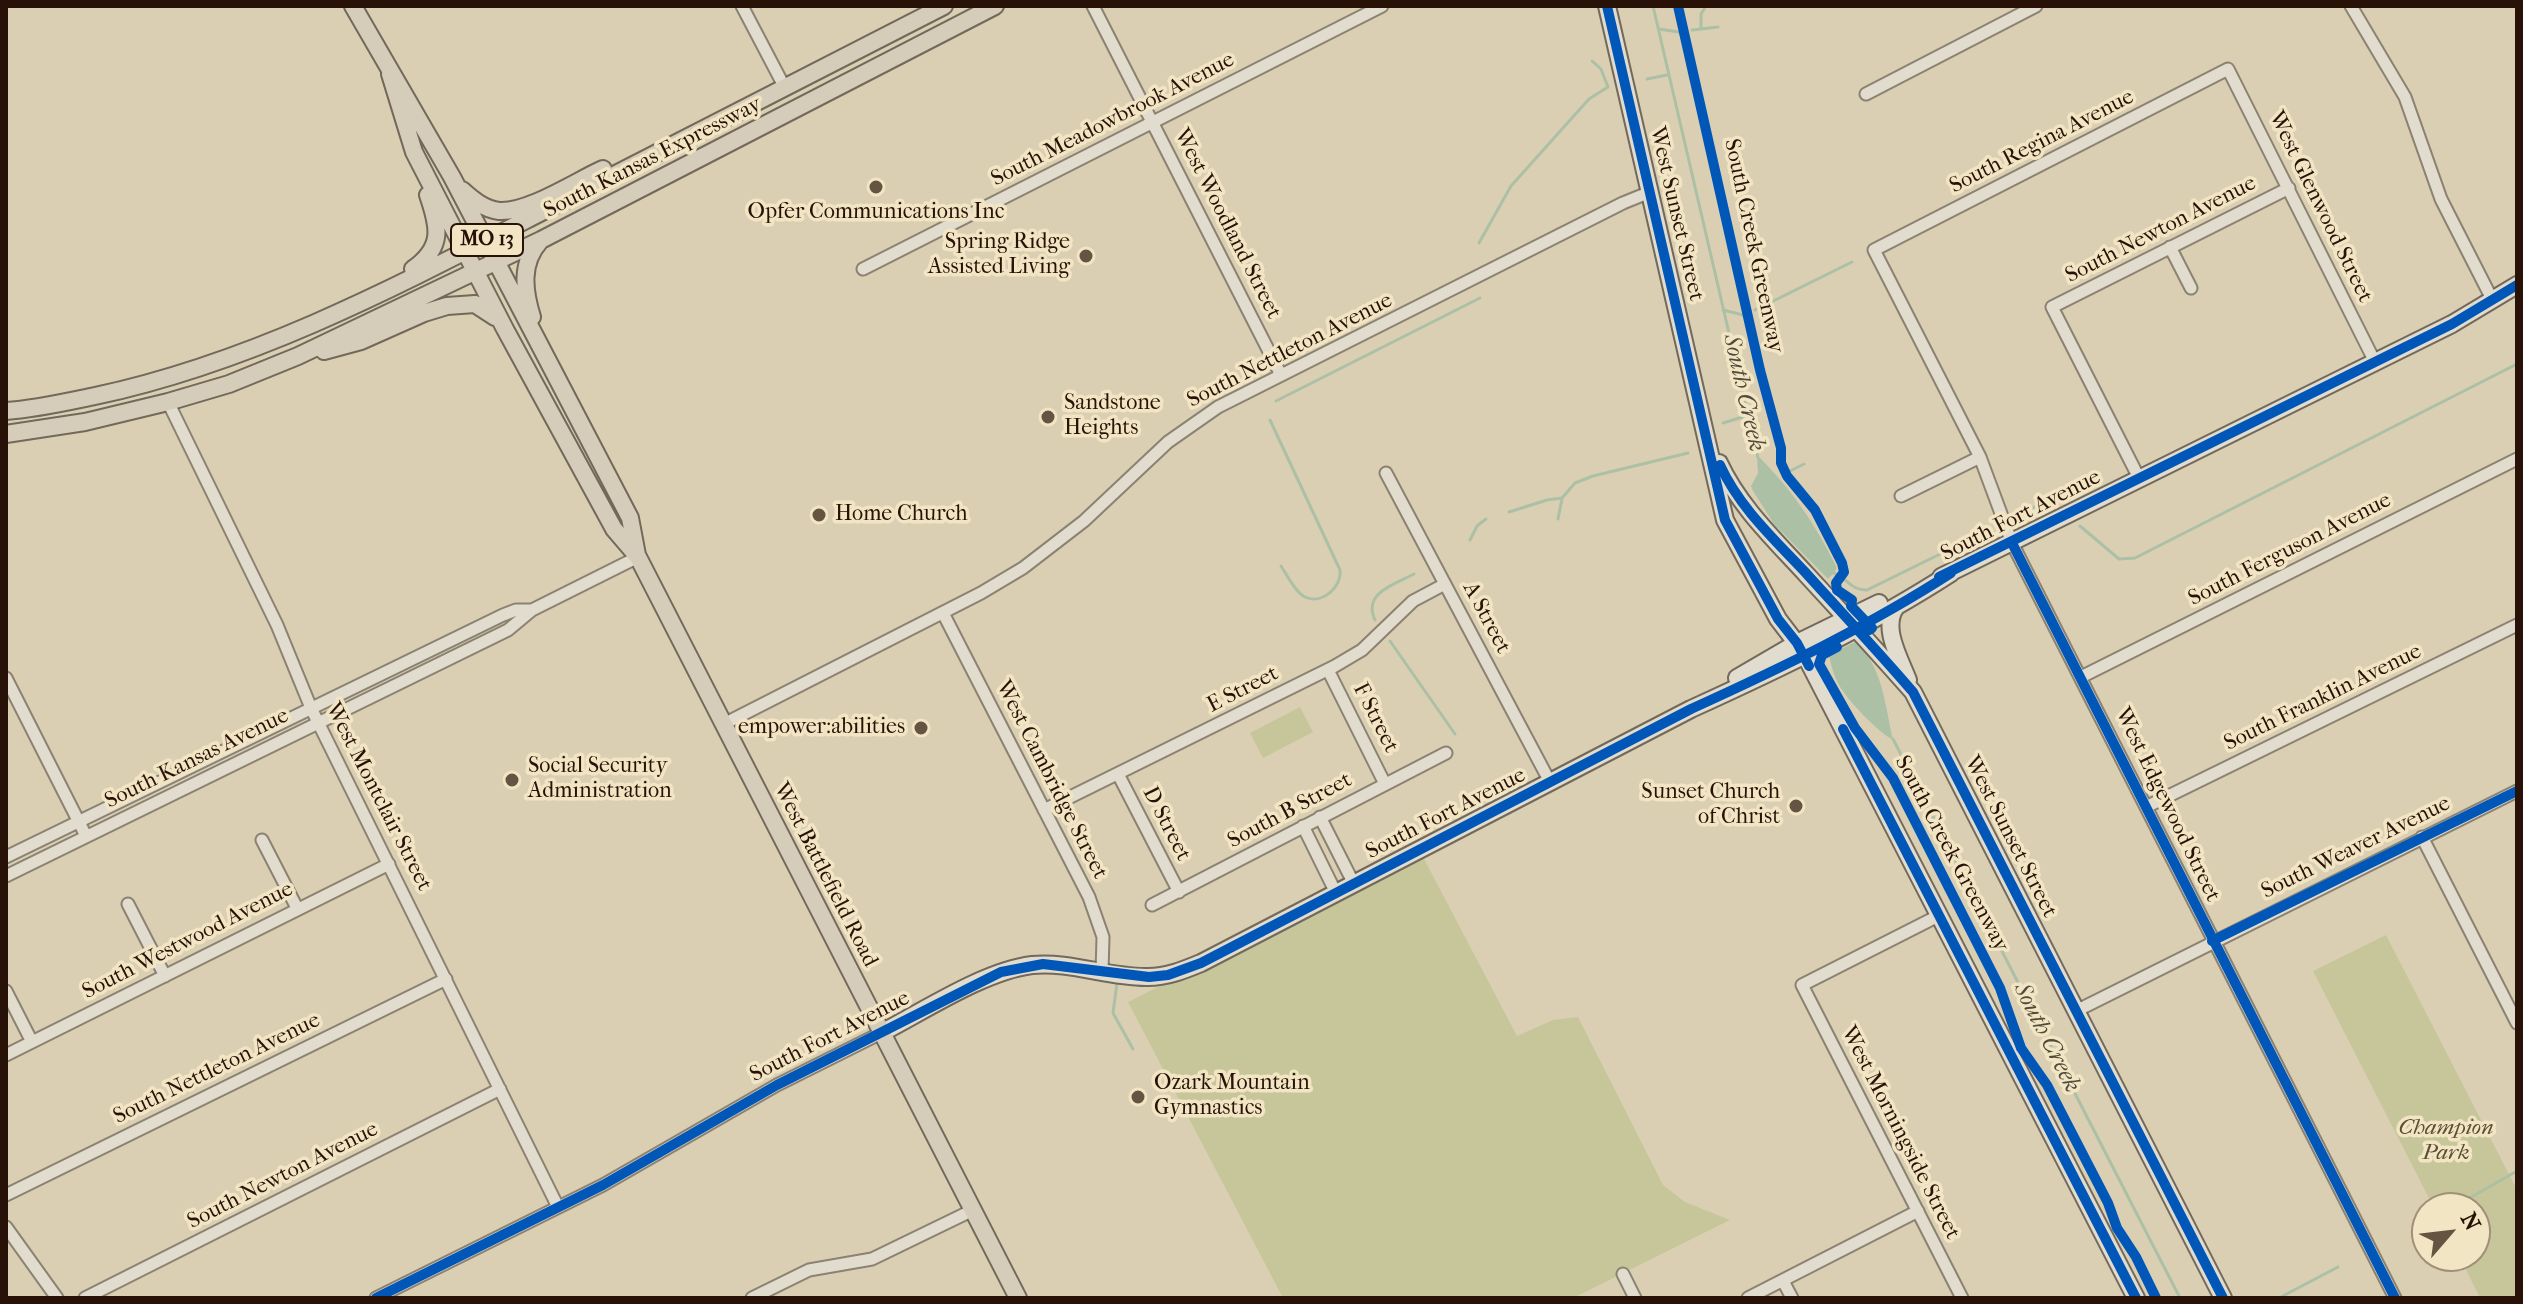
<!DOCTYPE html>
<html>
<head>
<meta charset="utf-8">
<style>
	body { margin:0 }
	#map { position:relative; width:2523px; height:1304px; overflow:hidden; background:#dacfb3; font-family:"IM FELL French Canon",serif }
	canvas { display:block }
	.frame { position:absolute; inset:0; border:8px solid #281107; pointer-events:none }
	.north { position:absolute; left:2411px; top:1192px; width:80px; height:80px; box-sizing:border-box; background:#f1e5c4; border:2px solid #a19078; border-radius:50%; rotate:62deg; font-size:22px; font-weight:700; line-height:32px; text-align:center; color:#281107 }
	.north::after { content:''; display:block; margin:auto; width:28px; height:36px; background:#665443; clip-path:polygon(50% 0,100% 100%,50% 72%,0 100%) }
</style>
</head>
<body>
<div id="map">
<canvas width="2523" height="1304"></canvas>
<div class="frame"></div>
<div class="north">N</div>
</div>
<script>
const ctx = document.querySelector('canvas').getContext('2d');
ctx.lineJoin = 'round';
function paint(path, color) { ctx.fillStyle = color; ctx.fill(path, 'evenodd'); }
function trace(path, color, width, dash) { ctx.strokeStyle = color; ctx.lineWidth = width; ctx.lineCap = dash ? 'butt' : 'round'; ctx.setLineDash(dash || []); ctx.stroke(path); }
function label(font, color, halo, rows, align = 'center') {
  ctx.font = font + ' "IM FELL French Canon",serif'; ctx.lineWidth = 7; ctx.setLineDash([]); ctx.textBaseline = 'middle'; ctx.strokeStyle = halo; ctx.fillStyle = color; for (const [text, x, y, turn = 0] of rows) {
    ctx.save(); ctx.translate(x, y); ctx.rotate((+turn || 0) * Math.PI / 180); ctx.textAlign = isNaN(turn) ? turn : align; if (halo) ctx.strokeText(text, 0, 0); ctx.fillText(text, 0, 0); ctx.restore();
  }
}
paint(new Path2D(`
	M1300 707 1313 732 1263 758 1250 733Z
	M1422 855 1517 1036 1553 1020 1578 1017 1663 1185 1685 1202 1730 1220 1573 1298H1283L1128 1002Z
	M2386 935 2517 1190V1298H2480L2459 1256H2475V1208H2434L2313 971Z`), '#c7c69a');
paint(new Path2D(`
	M1757 455C1791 488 1815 524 1836 566V570L1828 579 1774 524 1753 491 1751 486 1758 473Z
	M1855 642C1883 665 1885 707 1893 740 1877 731 1848 701 1839 685 1834 676 1831 665 1829 655Z`), '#acc0a6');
trace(new Path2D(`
	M1653 6 1758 458
	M1659 29 1679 32
	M1701 29V14L1706 6
	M1692 30 1718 27
	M1647 79 1667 75
	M1479 243 1511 186 1589 99 1608 87 1601 69 1592 61
	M1723 310 1743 315
	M1755 310 1852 262
	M1276 401 1480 298
	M1270 420 1340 570C1342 587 1322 605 1305 597 1295 592 1287 575 1281 566
	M1723 423 1746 416
	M1786 473 1804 464
	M1509 512 1547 500 1562 498 1575 483 1593 476 1688 453
	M2018 516 2040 504 2053 503
	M1558 519 1562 499
	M2080 526 2119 559 2135 558 2517 364
	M1470 540 1477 526 1486 519
	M1833 573C1847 577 1851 591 1867 590L1985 532
	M1375 620C1362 593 1395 584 1414 574
	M1390 641 1455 734
	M1893 739 2180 1298
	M1117 983 1113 1013 1133 1049
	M2452 1208 2517 1171
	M2279 1298 2338 1267`), '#acc0a6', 3);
const street = new Path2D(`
	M742 6 785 88
	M1093 6 1281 375
	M2351 6 2405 97 2441 199 2493 301
	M1866 94 2036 6
	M2170 247 2191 288
	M863 269 1382 6
	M2375 362 2228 69 1874 250 1980 457 2012 543 2395 1298
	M168 402 277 625 311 708 558 1207
	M1386 473 1550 782
	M2139 478 2052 307 2289 188
	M1901 496 1980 457
	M943 613 1089 897 1103 937 1102 972
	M1328 670 1385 784
	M2081 677 2517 459
	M6 678 86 836
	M724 724 981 593 1023 568 1084 521 1168 442 1218 407 1623 203 1650 192
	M1118 774 1179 892
	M2146 807 2517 625
	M1044 810 1335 666 1362 650 1413 601 1445 584
	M1320 817 1354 884
	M1303 826 1336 893
	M2422 837 2517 1023
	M262 840 297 908
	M6 857 503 615 516 610H532
	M6 876 508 630 532 610 638 557
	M128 904 165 976
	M1152 905 1446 753
	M1940 915 1802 985 1962 1298
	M6 991 32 1042
	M2076 1011 2517 791
	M6 1055 389 864
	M6 1195 446 979
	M6 1227 57 1298
	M1623 1274 1635 1298
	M1783 1281 1792 1298
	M85 1298 500 1089
	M376 1298 603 1185 777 1085 881 1033
	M752 1298 809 1270 872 1259 973 1210
	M1748 1298 1918 1211`);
const secondary = new Path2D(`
	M1607 6 1725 520 1778 619 1804 653 2136 1298
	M1719 463C1739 506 1774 539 1806 574 1842 613 1878 652 1913 692L2223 1298
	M1941 577 2452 324 2517 285
	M1896 607C1881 627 1900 659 1908 680
	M1737 678 1797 643 1879 603
	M881 1033C924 1011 984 971 1032 965 1071 961 1109 978 1148 977 1167 977 1184 970 1201 963L1691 709C1779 669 1869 626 1951 573`);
const primary = new Path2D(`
	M353 6 452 177 630 518 637 555
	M390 74 414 152 505 329 614 529 638 557 1018 1298
	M462 190C473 200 484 209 499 211 528 213 576 181 603 169
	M413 269C444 247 439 227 428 195
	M532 317C524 291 520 263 540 241
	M324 351 361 341 424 313 447 306 475 304 495 317
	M6 411C36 409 66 402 95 396 250 363 390 290 530 218 668 148 806 77 944 6
	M6 434 85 422 168 402 229 384 298 356 541 240 995 6`);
trace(street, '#8b8272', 15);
trace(secondary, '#72695a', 20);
trace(primary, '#72695a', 20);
trace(street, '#e1dcce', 11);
trace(secondary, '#e1dcce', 16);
trace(primary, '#d5ccba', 16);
trace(new Path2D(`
	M1607 6 1725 520 1778 619 1797 643 1809 666
	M1678 6 1760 370 1781 448V463L1787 476 1815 510 1842 563 1844 572 1836 583 1837 590 1852 600 1851 606 1872 628 1869 630
	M1720 465C1739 507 1774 539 1805 572 1841 612 1878 651 1913 692L2223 1298
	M2012 543 2395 1298
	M1939 577 2452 324 2517 285
	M1837 647 1822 655 1819 664 1855 728 1893 778 2000 988 2021 1048 2047 1085 2108 1203 2117 1228 2136 1257 2156 1298
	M1843 729 2136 1298
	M2212 941 2517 791
	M376 1298 603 1185 777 1085 1001 972 1043 964 1149 977 1168 975 1201 963 1691 709C1779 669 1869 626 1951 573`), '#0057b8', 10);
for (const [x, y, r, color] of [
	[876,187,8,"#665443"],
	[1086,256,8,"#665443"],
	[1048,417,8,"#665443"],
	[819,515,8,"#665443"],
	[921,728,8,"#665443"],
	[512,780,8,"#665443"],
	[1796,806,8,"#665443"],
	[1138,1097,8,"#665443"]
]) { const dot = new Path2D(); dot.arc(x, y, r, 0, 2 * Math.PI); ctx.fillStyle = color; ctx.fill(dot); trace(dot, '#f1e5c4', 3); }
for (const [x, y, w] of [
	[487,240,72]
]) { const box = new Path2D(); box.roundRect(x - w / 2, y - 16, w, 32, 6); ctx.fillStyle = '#f1e5c4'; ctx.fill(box); trace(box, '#281107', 2); }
label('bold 20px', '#281107', null, [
	["MO 13",487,240]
]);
label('22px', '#281107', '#f1e5c4', [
	["South Meadowbrook Avenue",1113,120,-27],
	["South Regina Avenue",2042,142,-27],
	["South Kansas Expressway",653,158,-27],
	["West Glenwood Street",2320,207,64],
	["West Sunset Street",1676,214,77],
	["West Woodland Street",1227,224,63],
	["South Newton Avenue",2161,230,-27],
	["South Creek Greenway",1753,246,78],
	["South Nettleton Avenue",1290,351,-27],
	["South Fort Avenue",2021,516,-27],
	["South Ferguson Avenue",2290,550,-27],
	["A Street",1486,618,62],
	["E Street",1243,690,-27],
	["South Franklin Avenue",2323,698,-26],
	["F Street",1375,718,63],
	["South Kansas Avenue",197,759,-26],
	["West Cambridge Street",1051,780,63],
	["West Montclair Street",378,797,63],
	["West Edgewood Street",2167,805,64],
	["South B Street",1290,811,-28],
	["South Fort Avenue",1446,814,-27],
	["D Street",1166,824,63],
	["West Sunset Street",2010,837,63],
	["South Weaver Avenue",2356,848,-26],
	["South Creek Greenway",1951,854,62],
	["West Battlefield Road",825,875,63],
	["South Westwood Avenue",188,941,-27],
	["South Fort Avenue",830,1037,-27],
	["South Nettleton Avenue",217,1069,-26],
	["West Morningside Street",1900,1133,63],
	["South Newton Avenue",283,1176,-27]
]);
label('22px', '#281107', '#f1e5c4', [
	["Opfer Communications Inc",876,213,"center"],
	["Spring Ridge",1070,243,"right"],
	["Assisted Living",1070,268,"right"],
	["Sandstone",1064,404],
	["Heights",1064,429],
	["Home Church",835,515],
	["empower:abilities",905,728,"right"],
	["Social Security",528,767],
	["Administration",528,792],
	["Sunset Church",1780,793,"right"],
	["of Christ",1780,818,"right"],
	["Ozark Mountain",1154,1084],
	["Gymnastics",1154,1109]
], 'left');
label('italic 22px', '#5a4e33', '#f1e5c4', [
	["Champion",2446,1129],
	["Park",2446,1154]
]);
label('italic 24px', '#504c3d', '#f1e5c4', [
	["South Creek",1743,393,77],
	["South Creek",2046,1038,63]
]);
</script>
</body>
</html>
